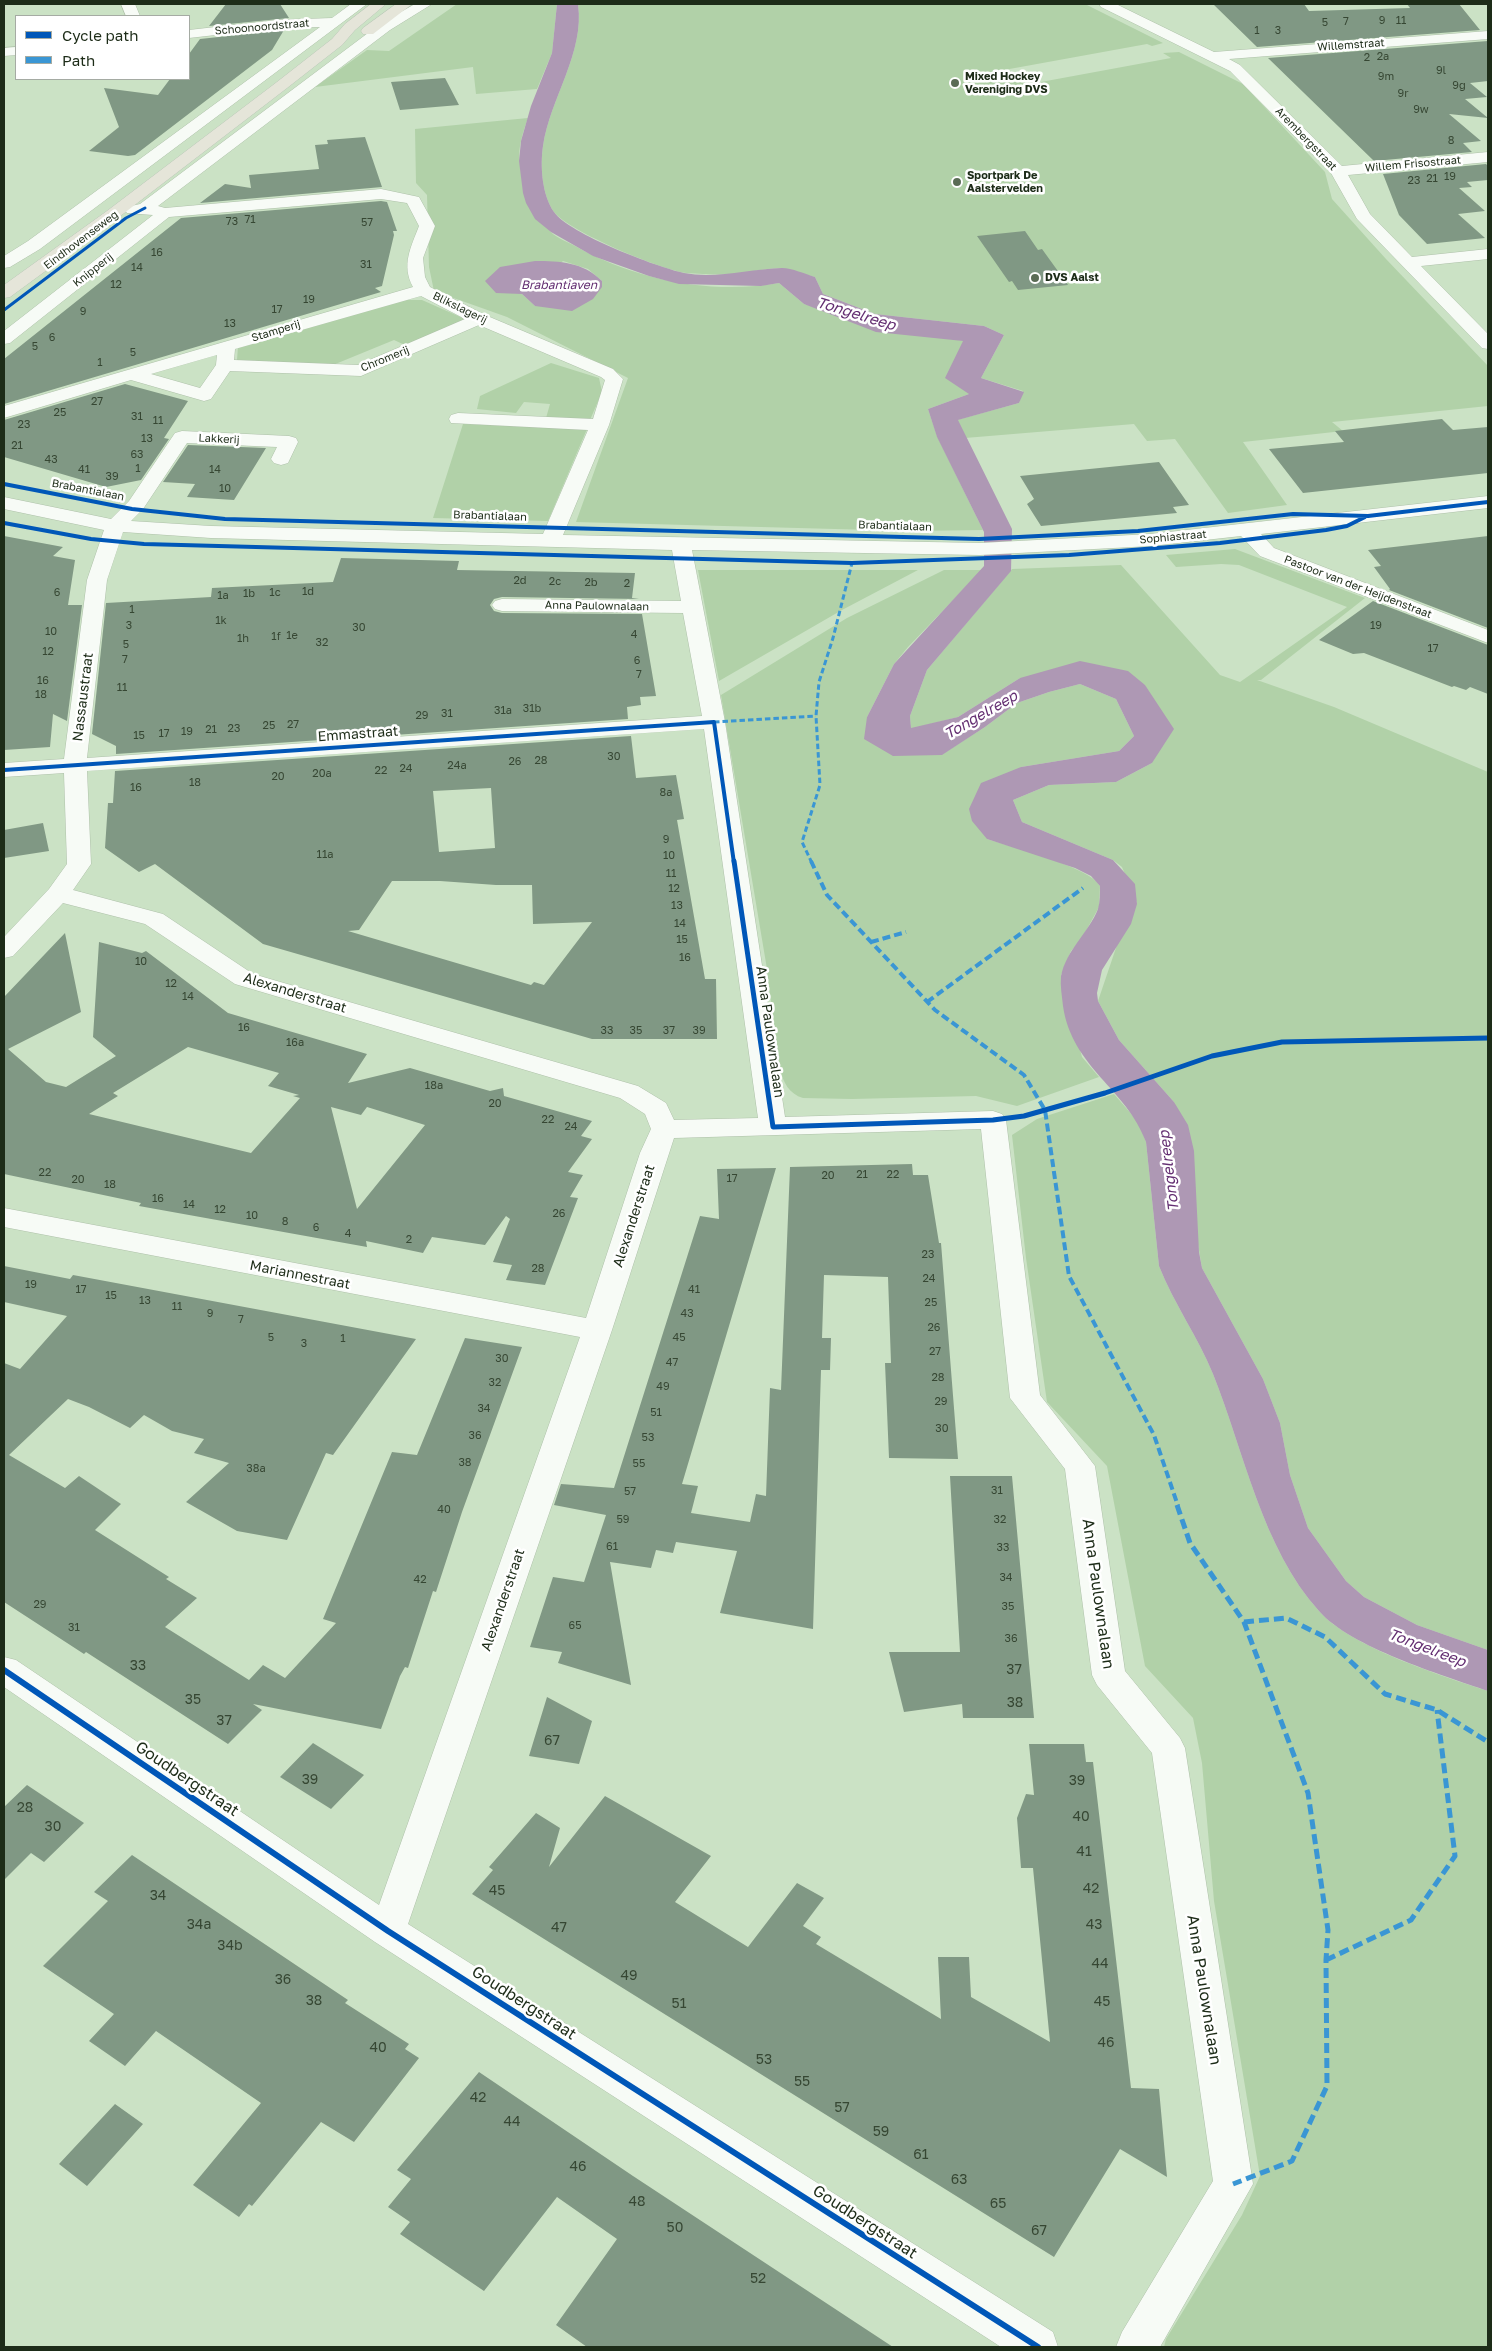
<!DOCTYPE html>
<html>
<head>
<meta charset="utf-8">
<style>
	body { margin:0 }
	#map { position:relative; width:1492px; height:2351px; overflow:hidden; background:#cbe2c5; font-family:"Golos Text",sans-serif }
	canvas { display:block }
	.frame { position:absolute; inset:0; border:5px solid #1d2c18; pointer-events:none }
	.legend { position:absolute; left:15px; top:15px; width:175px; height:65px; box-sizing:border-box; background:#fff; border:1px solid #a5aba3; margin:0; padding:6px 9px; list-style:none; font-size:15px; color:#1d2c18 }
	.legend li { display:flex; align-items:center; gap:10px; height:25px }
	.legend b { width:25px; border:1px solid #a5aba3 }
</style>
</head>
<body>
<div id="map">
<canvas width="1492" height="2351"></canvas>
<div class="frame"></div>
<ul class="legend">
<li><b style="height:6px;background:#0057b8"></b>Cycle path</li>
<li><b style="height:6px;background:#3a96d4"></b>Path</li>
</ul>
</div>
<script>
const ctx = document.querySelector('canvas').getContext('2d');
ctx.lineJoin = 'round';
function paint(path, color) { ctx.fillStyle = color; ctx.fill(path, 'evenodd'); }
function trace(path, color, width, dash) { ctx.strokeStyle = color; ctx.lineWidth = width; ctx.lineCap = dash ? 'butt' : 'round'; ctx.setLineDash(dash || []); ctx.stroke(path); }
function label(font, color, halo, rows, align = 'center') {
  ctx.font = font + ' "Golos Text",sans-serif'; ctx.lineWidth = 5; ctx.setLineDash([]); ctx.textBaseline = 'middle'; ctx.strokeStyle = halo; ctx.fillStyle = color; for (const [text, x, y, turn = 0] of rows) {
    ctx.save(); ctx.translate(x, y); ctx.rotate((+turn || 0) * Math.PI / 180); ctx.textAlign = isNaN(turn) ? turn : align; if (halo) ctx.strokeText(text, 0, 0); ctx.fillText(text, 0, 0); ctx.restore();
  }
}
paint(new Path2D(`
	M457 4H557L552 53 537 89 476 94 473 67 315 87 367 50 389 51Z
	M578 4H1085L1163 43 1152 46 1147 44 1004 70 1009 74 1002 77C1012 82 1020 79 1030 84L1171 58 1163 53 1179 52 1243 84 1325 172 1332 199 1386 259 1488 366V406L1332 422 1343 431 1243 442 1287 505 1228 513 1175 439 1147 441 1134 424 965 438 957 420 1019 403 1023 391 981 378 1004 335 984 326 875 314 823 294 815 277C805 275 795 270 785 269 769 266 749 274 733 274 718 275 702 274 687 273 663 271 568 231 554 212 542 195 540 166 543 146 550 98 585 53 578 4Z
	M528 118C524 129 517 150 520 162 522 169 547 228 551 232 556 238 570 243 577 247 636 280 712 295 779 283L804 304 963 341 969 394 928 409 937 436 983 530 909 531 576 522 628 378 507 317 434 291 429 267 427 195 416 183 415 129ZM563 261 588 269 602 281 535 306 522 294Z
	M395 300H422L465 319 407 346 394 340 333 365 237 360 238 346Z
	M551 363 599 378 602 392 590 420 546 418 550 404 524 402 516 413 477 409 480 396Z
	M463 424 587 429 548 521 433 518Z
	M1235 549 1365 598 1261 680H1257L1334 707 1488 772V1650L1417 1625 1364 1597 1346 1581 1308 1528 1290 1475 1280 1423 1263 1379 1202 1268 1174 1102 1119 1040 1098 1001 1118 942 1137 903 1122 867 1113 860 1022 822 1013 800 1049 785 1116 782 1152 763 1145 685 1020 678 958 717 911 729 910 716 927 670 1012 569 1121 565 1220 675 1240 682 1347 607 1239 565 1221 564 1176 567 1166 555Z
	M698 570H918L842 610 719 681Z
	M944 570H982L908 647 894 664 867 717 941 755 985 727 1017 703 1049 692 1080 684 1116 699 1134 736 1119 751 1021 767 987 839C1011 847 1090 867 1100 886L1099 907 1081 940 1071 951 1061 975 1082 1057 1099 1077 1017 1106 976 1096 852 1099 803 1098C789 1094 783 1082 780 1069L766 963 721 695 847 618Z
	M1114 1094 1140 1124 1146 1142 1159 1266C1174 1304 1198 1337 1213 1374 1244 1451 1262 1548 1319 1611 1350 1647 1442 1676 1488 1691V2347H1164L1166 2339 1242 2215 1260 2176 1214 1901 1202 1763 1193 1718 1145 1666 1107 1466 1047 1402 1026 1258 1012 1135 1037 1119Z`), '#b1d1a8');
paint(new Path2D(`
	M557 4H578C585 53 550 98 543 146 540 166 542 195 554 212 569 234 657 267 684 273 716 279 749 269 782 268 792 268 805 274 815 277L823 294 875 314 984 326 1004 335 981 378 1024 392 1019 403 958 420 1012 529 1011 571 927 670 910 716 911 728 958 717 1020 678 1080 661 1128 671 1145 685 1174 729 1152 763 1116 782 1049 785 1013 800 1022 822 1113 860 1135 884 1137 904 1131 924 1102 970 1097 993 1098 1001 1119 1040 1174 1102 1188 1125 1194 1151 1199 1252 1202 1268 1263 1379 1280 1423 1290 1475 1308 1528 1346 1581 1364 1597 1417 1625 1488 1650V1691C1442 1675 1350 1647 1319 1611 1262 1548 1244 1451 1213 1374 1198 1337 1174 1304 1159 1266L1146 1142C1127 1089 1072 1068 1063 1006 1062 996 1060 986 1061 976 1066 950 1089 932 1098 909 1100 902 1100 893 1100 886L1091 876 1075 868 987 839 972 821 969 809 981 783 1021 767 1119 751 1134 736 1116 699 1080 684 1049 692 1017 703 985 727 942 755 893 756 864 739 867 717 894 664 984 566V532L937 437 928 409 969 394 945 378 963 341 876 332 804 304 779 283 761 286 679 284 649 276 593 256 551 232 535 219 526 203 523 193 519 161 521 141 531 106 552 53Z
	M535 261C560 261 583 262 602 281V287L593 299 572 311 535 306 522 294 496 293 485 281 500 267Z`), '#ae98b4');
paint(new Path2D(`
	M226 4H280L289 18 209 26Z
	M1213 4H1304L1309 11 1410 8 1407 4H1459L1480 30 1257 47Z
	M284 30 272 50 135 155 128 156 89 151 119 127 104 88 158 95 170 79H189V54L200 39Z
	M1488 41V81L1470 83 1487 97 1465 99 1488 118 1449 114 1481 141 1463 143 1472 152 1374 161 1268 58Z
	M445 78 459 105 400 110 391 82Z
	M365 137 382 187 200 203 225 184 251 188 249 175 319 169 315 145 328 144 327 140Z
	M1486 164 1488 166V180L1467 182 1472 187 1459 188 1485 211 1458 214 1485 238 1427 244 1399 215 1383 174Z
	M381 201 387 202 397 231H393L394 235 382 286 375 288 381 292 4 404V359L181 218Z
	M1025 231 1038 250 1042 249 1068 285 1018 290 1012 281 1009 282 977 236Z
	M125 384 188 401 164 438 169 439 141 480 106 487 4 457V420Z
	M1442 419 1453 430 1488 427V473L1303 493 1269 449 1344 442 1335 431Z
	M188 445 266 448 234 500 187 497 195 484 163 482Z
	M1159 462 1189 505 1173 507 1177 513 1041 526 1027 504 1034 499 1020 476Z
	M4 536 63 547 53 556 75 560 68 605H82L67 721 53 714 50 747 4 750Z
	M1488 536V628L1389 590 1390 589 1374 567 1381 566 1368 550Z
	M341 558 459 561 457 570 635 573 632 598 639 599 502 597 494 599 490 605 494 611 502 613 642 614 656 696 640 697 641 705 627 707 628 719 116 754V746L92 734 106 603 211 597 212 588 333 582Z
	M1373 601 1488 645V694L1470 687 1466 690 1454 686 1452 687 1364 653 1353 654 1319 640Z
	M631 736 636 778 676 775 684 819 677 820 705 979H716L717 1039H592L263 944 155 864 139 872 105 848 108 803H113L115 771ZM491 788 495 848 439 852 433 791ZM392 881H440L496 885H532L533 924 592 922 544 985 534 982 531 985 348 931 359 930Z
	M43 823 49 851 4 858V830Z
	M65 933 81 1012 8 1049 46 1082 66 1087 116 1056 93 1037 99 942 142 953 146 951 228 1013 367 1054 348 1083 410 1068 490 1091 503 1088 504 1096 592 1121 581 1136 592 1139 568 1172 583 1175 570 1197 578 1198 545 1285 506 1280 512 1265 493 1262 510 1219 506 1216 485 1245 432 1237 423 1253 366 1241 367 1247 139 1206 141 1203 4 1174V997ZM188 1047 279 1073 268 1086 299 1095 293 1096 300 1098 251 1153 89 1114 118 1096 113 1093ZM331 1107 361 1115 367 1107 425 1125 357 1209Z
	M912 1164 913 1175H928L939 1243H941L958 1459 889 1458 885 1363H891L888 1277 824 1275 822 1338H831L830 1370H821L813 1629 720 1613 737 1551 676 1542 673 1553 656 1550 651 1568 610 1562 631 1685 558 1663 562 1652 530 1647 553 1577 584 1582 606 1515 554 1505 561 1484 614 1488 700 1216 719 1219 717 1169 776 1168 682 1484 698 1486 691 1513 750 1522 756 1494 766 1496 770 1388 781 1390 790 1167Z
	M4 1266 70 1279 73 1275 416 1339 333 1455 326 1453 287 1540 237 1531 186 1502 229 1463 194 1453 204 1439 172 1431 144 1415 130 1428 89 1407 68 1399 9 1455 65 1488 79 1476 121 1504 95 1530 169 1577 166 1579 197 1598 165 1627 249 1680 263 1665 285 1678 336 1623 323 1619 392 1452 417 1455 465 1338 522 1347 462 1512 436 1592 433 1591 408 1668 405 1667 400 1676 381 1729 253 1704 262 1710 228 1744 86 1652 84 1654 4 1602V1363L20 1369 67 1316 4 1302Z
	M950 1476H1012L1034 1718H963L962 1704 904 1712 889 1652H960Z
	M547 1697 592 1721 579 1764 529 1756Z
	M313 1743 364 1775 331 1809 280 1777Z
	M1029 1744H1084L1086 1762H1093L1131 2088 1159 2089 1167 2177 1120 2149 1054 2257 472 1894 493 1870 489 1867 536 1813 560 1828 549 1867 605 1796 711 1856 675 1902 748 1947 797 1883 824 1898 803 1926 821 1937 816 1944 941 2019 938 1957H969L971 1997 1050 2042 1033 1868H1021L1017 1818 1026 1794 1034 1795Z
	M27 1785 84 1823 44 1862 31 1853 4 1880V1807Z
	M132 1855 348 2000 345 2003 409 2044 405 2049 419 2058 354 2142 321 2122 252 2206 249 2204 239 2217 193 2185 261 2103 156 2031 125 2066 89 2041 114 2014 43 1966 108 1901 94 1892Z
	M479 2072 633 2176 893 2347H587L556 2325 617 2239 557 2197 484 2291 400 2234 410 2222 388 2207 411 2179 397 2170Z
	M115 2104 143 2124 87 2186 59 2164Z`), '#809884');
const minor = new Path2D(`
	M121 4H135L140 16H126Z
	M351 4H367L40 249 10 267 4 268V256L28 241 320 27 277 28 189 38V30L277 20 332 18Z
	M415 4H432L390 30 158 206 165 208 381 189 419 197 435 226 423 258 425 277 430 287 485 315 613 369 623 379 609 425 563 535 980 543 1151 534 1488 496V508L1261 534 1274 548 1488 630V643L1260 556 1241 536 1151 546 980 555 692 550 725 722 785 1117 993 1111 1002 1114 1006 1120 1040 1395 1095 1466 1125 1671 1180 1738 1185 1748 1253 2184 1160 2347H1116L1122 2332 1213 2181 1152 1753 1097 1685 1092 1675 1065 1469 1010 1398 981 1129 674 1138 612 1330 408 1924 1053 2332 1058 2347H1001L375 1942 4 1687V1657L16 1660 379 1905 580 1337 4 1227V1208L586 1318 640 1153 651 1129 645 1114 620 1098 235 984 145 924 63 903 13 956 4 958V937L49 889 67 864 64 773 4 777V763L64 759 87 580 104 530 4 509V497L111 519 129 501 175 433 182 431 289 436 296 438 298 442 288 463 281 465 274 463 271 459 277 447 187 443 143 509 131 521 211 526 543 534 588 430 451 423 449 419 451 415 458 413 593 419 605 380 601 377 479 325 361 376 230 371 211 399 204 401 131 380 4 418V406L413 287C401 265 411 247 419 226L407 203 381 199 169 217 10 343 4 344V331L153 215 127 213 125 210 127 207 140 204 380 24ZM421 296 465 319 358 365 234 360 235 349ZM217 355 216 365 200 388 151 374ZM123 532 211 538 672 550 681 601 502 599 495 601 492 605 495 609 502 611 683 613 702 716 87 758 107 580ZM704 729 758 1118 674 1120 666 1103 638 1086 253 974 163 914 73 890 91 864 87 771Z
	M1099 4H1116L1214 52 1488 31V39L1229 59 1240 65 1342 166 1488 152V162L1348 175 1370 214 1412 257 1488 249V259L1421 266 1488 334V349L1482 348 1357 219 1331 173 1230 71 1101 7Z
	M16 47V55L4 56V48Z`);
const major = new Path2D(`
	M371 4H386L355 30 342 45 287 88 119 217 10 297 4 298V285L107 211 277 82 332 39 345 24Z
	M396 4H412L373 34H363L361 31 363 28Z`);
trace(minor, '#aec0a9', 1);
trace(major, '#bbc6b8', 1);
paint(minor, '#f7fbf6');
paint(major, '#e5e5d9');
trace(new Path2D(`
	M714 722 816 716
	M812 863 802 842 820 785 816 716 819 682 833 638 852 563`), '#3a96d4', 3, [5.5, 3]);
trace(new Path2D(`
	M811 861 827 895 935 1010 1024 1075 1045 1110 1069 1276 1154 1435 1178 1506
	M871 942 906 932
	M927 1002 1083 888`), '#3a96d4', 4, [8, 4]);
trace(new Path2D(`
	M1177 1505 1190 1543 1244 1622 1308 1793 1328 1930 1326 1960 1327 2086 1292 2161 1233 2184
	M1244 1622 1286 1618 1325 1637 1385 1694 1437 1710 1488 1742
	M1326 1960 1411 1920 1455 1856 1437 1710`), '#3a96d4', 5, [10, 5]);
trace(new Path2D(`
	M4 310 126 218 145 208`), '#0057b8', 3);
trace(new Path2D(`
	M4 484 132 509 225 519 979 539 1138 531 1293 514 1368 516 1488 502
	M4 523 91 539 144 544 852 563 1069 555 1220 543 1326 530 1347 526 1365 517
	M4 770 714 722 734 863`), '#0057b8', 4);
trace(new Path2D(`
	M734 861 773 1127 993 1120 1024 1116 1105 1093 1212 1056 1282 1042 1488 1038`), '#0057b8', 5);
trace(new Path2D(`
	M4 1670 388 1931 1038 2347`), '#0057b8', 6);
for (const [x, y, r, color] of [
	[955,83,5,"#5a6c55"],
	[957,182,5,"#5a6c55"],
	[1035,278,5,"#5a6c55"]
]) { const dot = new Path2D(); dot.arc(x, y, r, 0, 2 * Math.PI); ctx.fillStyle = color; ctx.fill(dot); trace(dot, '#fff', 2); }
label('11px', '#364733', null, [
	["9",1382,21],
	["11",1401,21],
	["7",1346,22],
	["5",1325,23],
	["1",1257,31],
	["3",1278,31],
	["2a",1383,57],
	["2",1367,58],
	["9l",1441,71],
	["9m",1386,77],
	["9g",1459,86],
	["9r",1403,94],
	["9w",1421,110],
	["8",1451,141],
	["19",1450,177],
	["21",1432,179],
	["23",1414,181],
	["71",250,220],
	["73",232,222],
	["57",367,223],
	["16",157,253],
	["31",366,265],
	["14",137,268],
	["12",116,285],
	["19",309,300],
	["17",277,310],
	["9",83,312],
	["13",230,324],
	["6",52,338],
	["5",35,347],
	["5",133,353],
	["1",100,363],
	["27",97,402],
	["25",60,413],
	["31",137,417],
	["11",158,421],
	["23",24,425],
	["13",147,439],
	["21",17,446],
	["63",137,455],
	["43",51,460],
	["1",138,469],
	["41",84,470],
	["14",215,470],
	["39",112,477],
	["10",225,489],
	["2d",520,581],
	["2c",555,582],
	["2b",591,583],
	["2",627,584],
	["1d",308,592],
	["6",57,593],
	["1c",275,593],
	["1b",249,594],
	["1a",223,596],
	["1",132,610],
	["1k",221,621],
	["3",129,626],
	["19",1376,626],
	["30",359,628],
	["10",51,632],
	["4",634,635],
	["1e",292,636],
	["1f",276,637],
	["1h",243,639],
	["32",322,643],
	["5",126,645],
	["17",1433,649],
	["12",48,652],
	["7",125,660],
	["6",637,661],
	["7",639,675],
	["16",43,681],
	["11",122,688],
	["18",41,695],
	["31b",532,709],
	["31a",503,711],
	["31",447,714],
	["29",422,716],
	["27",293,725],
	["25",269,726],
	["23",234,729],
	["21",211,730],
	["19",187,732],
	["17",164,734],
	["15",139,736],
	["30",614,757],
	["28",541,761],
	["26",515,762],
	["24a",457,766],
	["24",406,769],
	["22",381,771],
	["20a",322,774],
	["20",278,777],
	["18",195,783],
	["16",136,788],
	["8a",666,793],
	["9",666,840],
	["11a",325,855],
	["10",669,856],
	["11",671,874],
	["12",674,889],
	["13",677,906],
	["14",680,924],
	["15",682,940],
	["16",685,958],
	["10",141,962],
	["12",171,984],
	["14",188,997],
	["16",244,1028],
	["33",607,1031],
	["35",636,1031],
	["37",669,1031],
	["39",699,1031],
	["16a",295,1043],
	["18a",434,1086],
	["20",495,1104],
	["22",548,1120],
	["24",571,1127],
	["22",45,1173],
	["21",862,1175],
	["22",893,1175],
	["20",828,1176],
	["17",732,1179],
	["20",78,1180],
	["18",110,1185],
	["16",158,1199],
	["14",189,1205],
	["12",220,1210],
	["26",559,1214],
	["10",252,1216],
	["8",285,1222],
	["6",316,1228],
	["4",348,1234],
	["2",409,1240],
	["23",928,1255],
	["28",538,1269],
	["24",929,1279],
	["19",31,1285],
	["17",81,1290],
	["41",694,1290],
	["15",111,1296],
	["13",145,1301],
	["25",931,1303],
	["11",177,1307],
	["9",210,1314],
	["43",687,1314],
	["7",241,1320],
	["26",934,1328],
	["5",271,1338],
	["45",679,1338],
	["1",343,1339],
	["3",304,1344],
	["27",935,1352],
	["30",502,1359],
	["47",672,1363],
	["28",938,1378],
	["32",495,1383],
	["49",663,1387],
	["29",941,1402],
	["34",484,1409],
	["51",656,1413],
	["30",942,1429],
	["36",475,1436],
	["53",648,1438],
	["38",465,1463],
	["55",639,1464],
	["38a",256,1469],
	["31",997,1491],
	["57",630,1492],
	["40",444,1510],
	["59",623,1520],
	["32",1000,1520],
	["61",612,1547],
	["33",1003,1548],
	["34",1006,1578],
	["42",420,1580],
	["29",40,1605],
	["35",1008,1607],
	["65",575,1626],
	["31",74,1628],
	["36",1011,1639]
]);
label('11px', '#1d2c18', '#fff', [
	["Schoonoordstraat",262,27,-5],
	["Willemstraat",1351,45,-4],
	["Arembergstraat",1306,139,46],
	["Willem Frisostraat",1413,164,-5],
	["Eindhovenseweg",81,240,-37],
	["Knipperij",93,270,-38],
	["Blikslagerij",460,308,26],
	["Stamperij",276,331,-17],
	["Chromerij",385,359,-22],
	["Lakkerij",219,439,3],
	["Brabantialaan",88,490,11],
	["Brabantialaan",490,516,2],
	["Brabantialaan",895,526,2],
	["Sophiastraat",1173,537,-5],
	["Pastoor van der Heijdenstraat",1358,587,21],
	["Anna Paulownalaan",597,606,1]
]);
label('bold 11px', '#1d2c18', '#fff', [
	["Mixed Hockey",965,77],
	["Vereniging DVS",965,90],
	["Sportpark De",967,176],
	["Aalstervelden",967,189],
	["DVS Aalst",1045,278]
], 'left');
label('italic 12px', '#642f72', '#fff', [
	["Brabantiaven",559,285]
]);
label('14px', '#1d2c18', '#fff', [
	["Nassaustraat",83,697,-83],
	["Emmastraat",358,734,-4],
	["Alexanderstraat",295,993,17],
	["Anna Paulownalaan",770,1032,82],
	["Alexanderstraat",634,1216,-72],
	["Mariannestraat",300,1275,11],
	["Alexanderstraat",503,1600,-71]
]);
label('14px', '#364733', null, [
	["33",138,1666],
	["37",1014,1670],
	["35",193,1700],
	["38",1015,1703],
	["37",224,1721],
	["67",552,1741],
	["39",310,1780],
	["39",1077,1781],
	["28",25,1808],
	["40",1081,1817],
	["30",53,1827],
	["41",1084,1852],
	["42",1091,1889],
	["45",497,1891],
	["34",158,1896],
	["34a",199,1925],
	["43",1094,1925],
	["47",559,1928],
	["34b",230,1946],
	["44",1100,1964],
	["49",629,1976],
	["36",283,1980],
	["38",314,2001],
	["45",1102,2002],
	["51",679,2004],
	["46",1106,2043],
	["40",378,2048],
	["53",764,2060],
	["55",802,2082],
	["42",478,2098],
	["57",842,2108],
	["44",512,2122],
	["59",881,2132],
	["61",921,2155],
	["46",578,2167],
	["63",959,2180],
	["48",637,2202],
	["65",998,2204],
	["50",675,2228],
	["67",1039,2231],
	["52",758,2279]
]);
label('italic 15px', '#642f72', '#fff', [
	["Tongelreep",856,314,17],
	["Tongelreep",981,715,-30],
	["Tongelreep",1169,1171,-97],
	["Tongelreep",1427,1648,21]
]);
label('16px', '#1d2c18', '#fff', [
	["Anna Paulownalaan",1098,1594,82],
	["Goudbergstraat",187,1779,34],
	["Anna Paulownalaan",1204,1990,81],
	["Goudbergstraat",524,2003,33],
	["Goudbergstraat",865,2222,33]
]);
</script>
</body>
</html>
